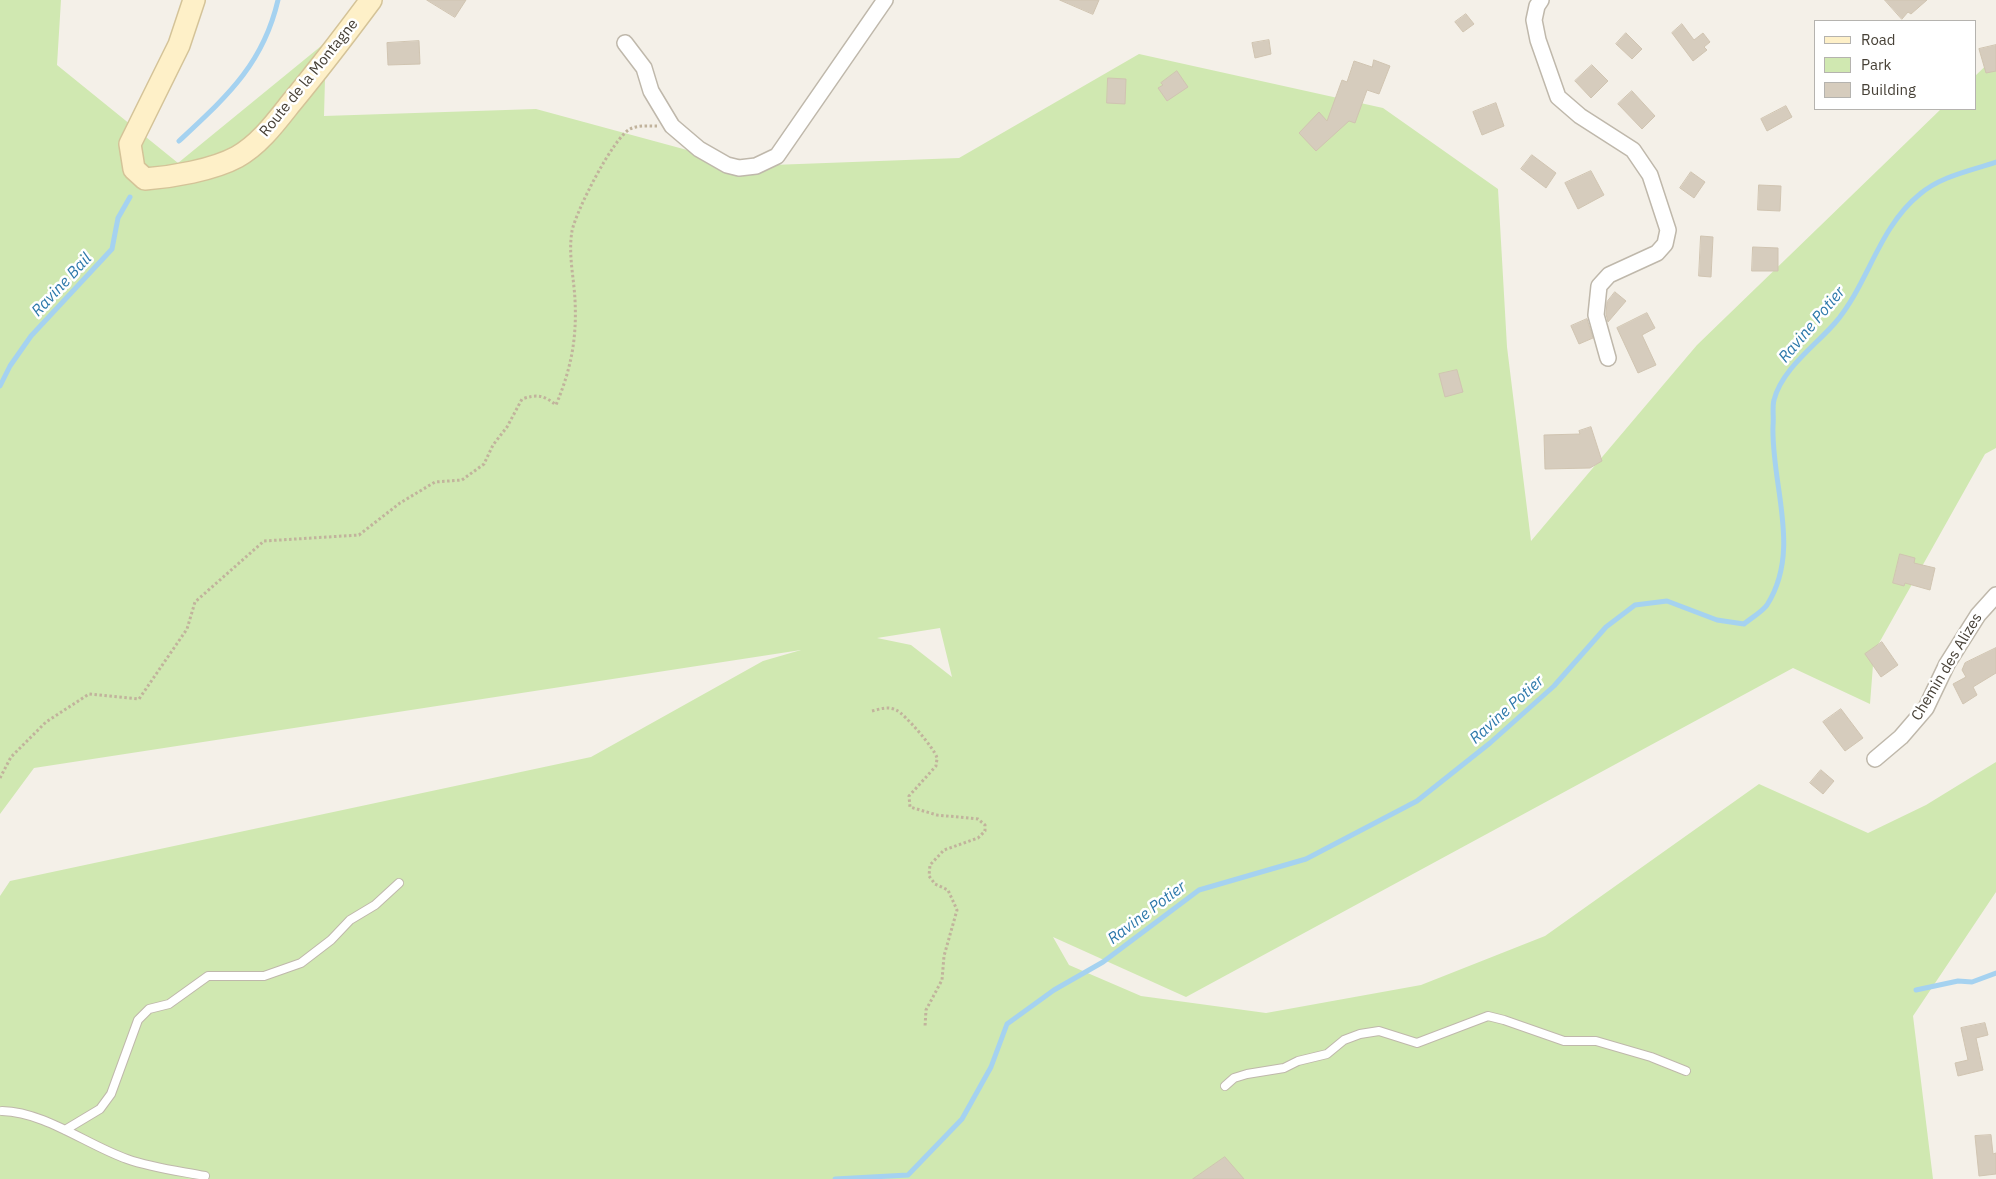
<!DOCTYPE html>
<html>
<head>
<meta charset="utf-8">
<style>
	body { margin:0 }
	#map { position:relative; width:1996px; height:1179px; overflow:hidden; background:#f4f0e8; font-family:"IBM Plex Sans",sans-serif }
	canvas { display:block }
	.legend { position:absolute; left:1814px; top:20px; width:162px; height:90px; box-sizing:border-box; background:#fff; border:1px solid #b5b3af; margin:0; padding:6px 9px; list-style:none; font-size:15px; color:#474137 }
	.legend li { display:flex; align-items:center; gap:10px; height:25px }
	.legend b { width:25px; border:1px solid #b5b3af }
</style>
</head>
<body>
<div id="map">
<canvas width="1996" height="1179"></canvas>
<ul class="legend">
<li><b style="height:6px;background:#fef0c8"></b>Road</li>
<li><b style="height:14px;background:#d0e8b1"></b>Park</li>
<li><b style="height:14px;background:#d6ccbd"></b>Building</li>
</ul>
</div>
<script>
const ctx = document.querySelector('canvas').getContext('2d');
ctx.lineJoin = 'round';
function paint(path, color) { ctx.fillStyle = color; ctx.fill(path, 'evenodd'); }
function trace(path, color, width, dash) { ctx.strokeStyle = color; ctx.lineWidth = width; ctx.lineCap = dash ? 'butt' : 'round'; ctx.setLineDash(dash || []); ctx.stroke(path); }
function label(font, color, halo, rows, align = 'center') {
  ctx.font = font + ' "IBM Plex Sans",sans-serif'; ctx.lineWidth = 5; ctx.setLineDash([]); ctx.textBaseline = 'middle'; ctx.strokeStyle = halo; ctx.fillStyle = color; for (const [text, x, y, turn = 0] of rows) {
    ctx.save(); ctx.translate(x, y); ctx.rotate((+turn || 0) * Math.PI / 180); ctx.textAlign = isNaN(turn) ? turn : align; if (halo) ctx.strokeText(text, 0, 0); ctx.fillText(text, 0, 0); ctx.restore();
  }
}
paint(new Path2D(`
	M0 0H61L57 65 178 163 326 42 324 116 536 109 746 166 959 158 1139 54 1383 108 1498 189 1507 347 1531 541 1697 345 1941 109H1975V76L1996 56V448L1985 454 1874 652 1870 704 1793 668 1186 997 1053 937 1069 965 1141 996 1266 1013 1421 985 1545 936 1759 784 1868 833 1926 805 1996 762V892L1913 1016 1933 1179H0V896L10 881 591 757 763 661 801 650 34 768 0 814ZM940 628 952 677 911 645 877 638Z`), '#d0e8b1');
trace(new Path2D(`
	M179 141C226 97 263 65 278 0
	M0 386 10 366 31 336 112 249 118 218 130 197
	M1916 990 1958 981 1972 982 1996 973
	M835 1179 908 1175 962 1119 991 1067 1007 1024 1054 990 1103 962 1199 890 1306 859 1417 801 1490 743 1554 686 1606 627 1635 605 1667 601 1717 620 1744 624C1751 618 1762 612 1767 605 1802 550 1771 485 1773 426 1774 418 1772 407 1774 400 1782 369 1815 346 1835 323 1869 283 1878 228 1920 194 1941 176 1970 171 1996 162`), '#a5d2f0', 5);
const building = new Path2D(`
	M427 0H466L455 17Z
	M1060 0H1099L1093 14Z
	M1885 0H1927L1911 14 1908 12 1902 19Z
	M1466 14 1474 24 1463 32 1455 22Z
	M1682 24 1694 40 1703 33 1710 42 1704 47 1707 50 1693 61 1672 33Z
	M1626 33 1642 49 1632 59 1616 44Z
	M1269 40 1271 54 1255 58 1252 43Z
	M419 41 420 64 388 65 387 43Z
	M1996 45V71L1986 73 1979 49Z
	M1374 60 1390 66 1379 94 1367 90 1355 123 1349 121 1316 151 1299 133 1319 112 1327 121 1342 80 1347 82 1354 61 1372 67Z
	M1592 65 1608 81 1591 98 1575 81Z
	M1177 71 1188 87 1167 101 1158 88 1163 85 1161 83Z
	M1108 78 1126 79 1125 104 1107 103Z
	M1632 91 1655 116 1642 129 1618 104Z
	M1496 103 1504 126 1482 135 1473 112Z
	M1786 106 1792 117 1767 131 1761 119Z
	M1532 155 1556 173 1546 188 1521 169Z
	M1591 171 1604 195 1578 209 1565 183Z
	M1691 172 1705 182 1694 198 1680 188Z
	M1759 185 1781 186 1780 211 1758 210Z
	M1701 236 1713 237 1711 277 1699 276Z
	M1753 247 1778 248V271H1752Z
	M1615 292 1626 301 1608 322 1606 314 1607 302Z
	M1647 313 1655 328 1642 335 1656 365 1638 373 1617 328Z
	M1587 319 1593 338 1579 344 1571 326Z
	M1457 370 1463 392 1445 397 1439 374Z
	M1591 427 1602 461 1590 468 1545 469 1544 435 1580 434 1579 431Z
	M1900 554 1915 558 1914 563 1935 568 1930 590 1905 583 1904 586 1893 583Z
	M1882 642 1898 665 1881 677 1865 654Z
	M1996 648V673L1973 687 1977 695 1963 704 1953 684 1966 677 1962 670 1965 663Z
	M1841 709 1863 738 1845 751 1823 722Z
	M1821 770 1834 781 1823 794 1810 783Z
	M1985 1023 1988 1035 1976 1038 1983 1070 1958 1076 1955 1063 1968 1060 1961 1028Z
	M1991 1135 1993 1154 1996 1153V1174L1979 1176 1975 1136Z
	M1225 1157 1244 1179H1193Z`);
paint(building, '#d6ccbd');
trace(building, '#d0c4b1', 1);
const service = new Path2D(`
	M1225 1086 1234 1078 1247 1074 1284 1068 1298 1061 1327 1054 1344 1040 1360 1034 1379 1031 1417 1043 1488 1016 1504 1020 1564 1041H1596L1651 1057 1686 1071
	M2 1111C45 1112 87 1145 127 1159 152 1168 179 1171 205 1176
	M65 1130 100 1109 111 1094 138 1020 149 1009 169 1004 208 976H264L301 963 331 940 350 920 375 905 399 883`);
const minor = new Path2D(`
	M1541 0 1537 6 1534 20 1538 40 1558 97 1580 116 1633 150 1650 175 1668 230 1665 244 1657 253 1609 275 1599 286 1596 315 1608 358
	M625 43 644 68 651 91 672 126 699 149 727 165 739 168 756 166 777 156 885 0
	M1875 759 1901 737 1926 708 1947 664 1978 615 1996 595`);
const secondary = new Path2D(`
	M194 0 179 45 130 144 134 169 145 179C172 177 213 170 237 157 259 145 276 122 291 103 319 69 345 35 371 0`);
trace(service, '#bfb8ab', 10);
trace(minor, '#bfb8ab', 18);
trace(secondary, '#d4c398', 24);
trace(new Path2D(`
	M872 711C880 709 888 706 896 710 904 713 935 749 937 758 937 761 936 763 936 766L909 796 910 807 937 815 978 819 985 825V831L978 838 944 850 930 865 929 876 935 884 948 890 957 910 944 956 942 980 926 1010 925 1027
	M0 778 11 757 46 722 89 694 139 699 187 629 195 602 264 541 359 535 400 503 435 482 462 480 484 464 493 445 507 427 522 399C537 394 544 395 556 405 571 369 577 339 575 300 574 278 568 254 572 231 576 211 613 138 630 129 638 125 648 126 657 126`), '#c1b39c', 3, [2.5, 2.5]);
trace(service, '#fff', 8);
trace(minor, '#fff', 15);
trace(secondary, '#fef0c8', 21);
label('15px', '#474137', '#fff', [
	["Route de la Montagne",309,78,-51],
	["Chemin des Alizes",1947,667,-59]
]);
label('italic 16px', '#2e79ab', '#fff', [
	["Ravine Bail",62,285,-47],
	["Ravine Potier",1812,325,-50],
	["Ravine Potier",1507,710,-42],
	["Ravine Potier",1147,913,-37]
]);
</script>
</body>
</html>
